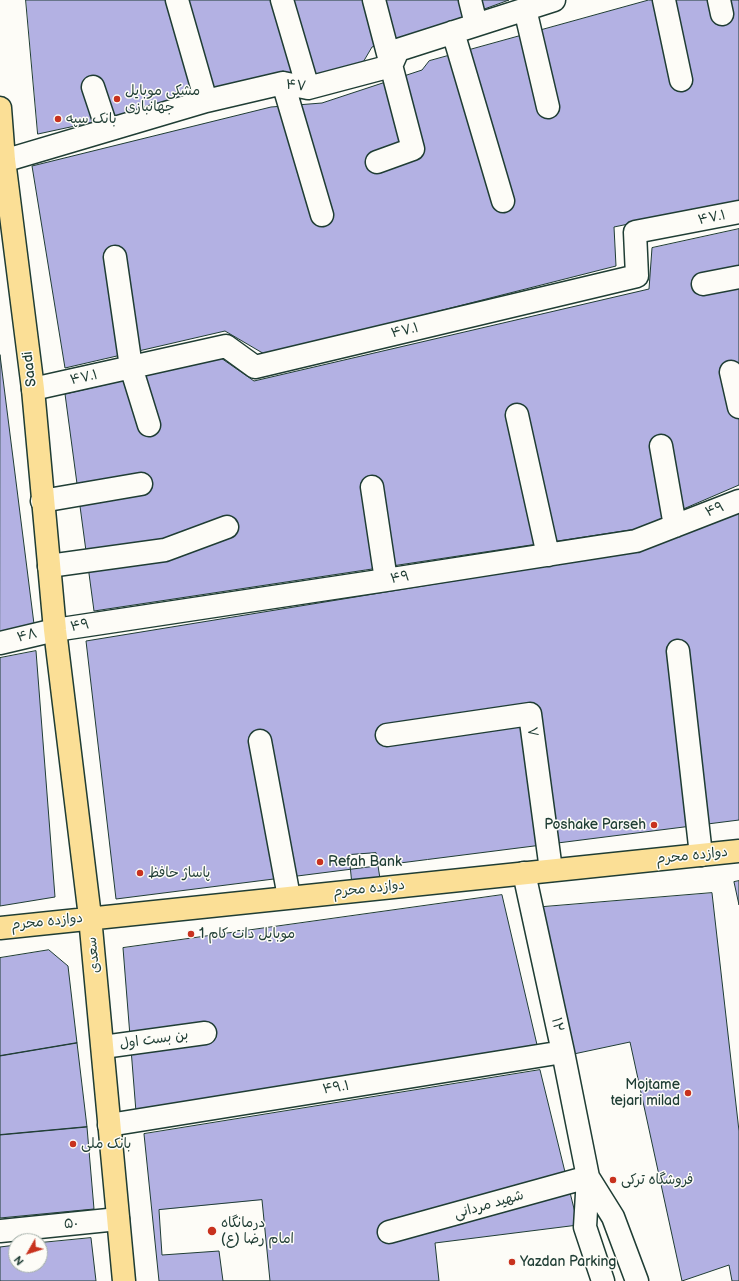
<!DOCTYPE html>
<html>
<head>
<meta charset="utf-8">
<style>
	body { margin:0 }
	#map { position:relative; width:739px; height:1281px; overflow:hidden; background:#fdfcf7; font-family:"Balsamiq Sans",sans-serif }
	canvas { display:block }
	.north { position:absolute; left:8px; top:1233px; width:40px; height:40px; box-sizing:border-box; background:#fdfcf7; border:1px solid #a4b0a9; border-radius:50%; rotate:231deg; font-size:11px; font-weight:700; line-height:16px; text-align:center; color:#1f3d34 }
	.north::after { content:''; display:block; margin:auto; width:14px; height:18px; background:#c8321e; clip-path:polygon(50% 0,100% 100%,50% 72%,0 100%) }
</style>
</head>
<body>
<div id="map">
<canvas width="739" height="1281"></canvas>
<div class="north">N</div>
</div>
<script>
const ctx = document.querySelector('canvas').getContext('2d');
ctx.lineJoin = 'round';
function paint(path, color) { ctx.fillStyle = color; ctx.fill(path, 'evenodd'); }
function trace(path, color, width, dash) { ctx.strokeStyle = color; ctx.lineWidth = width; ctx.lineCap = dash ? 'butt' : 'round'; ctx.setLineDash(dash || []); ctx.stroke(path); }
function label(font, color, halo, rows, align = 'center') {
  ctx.font = font + ' "Balsamiq Sans","Playpen Sans Arabic",sans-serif'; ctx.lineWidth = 3; ctx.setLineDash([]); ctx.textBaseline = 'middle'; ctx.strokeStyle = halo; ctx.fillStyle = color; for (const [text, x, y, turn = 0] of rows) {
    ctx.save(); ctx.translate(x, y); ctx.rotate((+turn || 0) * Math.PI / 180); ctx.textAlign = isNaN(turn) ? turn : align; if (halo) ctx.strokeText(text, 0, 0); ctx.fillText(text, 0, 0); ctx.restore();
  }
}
const building = new Path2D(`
	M26 0H509L457 19 372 47 362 64 38 134Z
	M649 0H739V201L614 227 616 266 266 355 225 331 65 368 32 166 271 107 322 103 422 70 429 61Z
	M739 229V485L637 529 94 611 65 394 221 358 254 381 649 289 652 248Z
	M0 355 34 624 0 633Z
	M739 512V820L116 899 86 641 637 551Z
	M36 651 55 897 0 906V658Z
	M376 853 381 885H352L349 855Z
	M739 881V905L734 882Z
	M712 893 739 1131V1281H732L729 1265 682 1281 630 1042 569 1055 543 907Z
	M502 895 538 1049 136 1112 123 948Z
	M49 950 68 966 77 1043 0 1056V958Z
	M77 1043 87 1127 0 1135V1056Z
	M540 1070 578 1225 435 1243 439 1281H159L144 1134Z
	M87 1127 94 1209 0 1218V1135Z
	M262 1200 270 1281H223L219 1251 162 1255 159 1210Z
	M91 1238 96 1281H0V1247L16 1245V1265H40V1243Z`);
paint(building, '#b3b1e3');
trace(building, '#1f3d34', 1);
const minor = new Path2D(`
	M177 0 206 101
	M282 0 308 88
	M374 0 413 149 377 162
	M470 0 476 24
	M664 0 681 80
	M719 0 722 14
	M525 9 548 107
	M453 32 503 201
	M283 83 322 215
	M93 87 107 129
	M0 162 206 101 283 83 308 88 391 66 398 50 554 0
	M115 257 131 367 149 425
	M703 284 739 277
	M731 372 739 407
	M33 389 226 346 255 367 637 276 635 232 739 212
	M517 415 548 555
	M661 446 675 526
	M372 487 386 580
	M42 501 141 484
	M49 566 165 550 227 527
	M0 643 55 630 386 580 636 541 739 501
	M678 651 701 855
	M387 735 530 714 551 870
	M260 741 289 897
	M524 873 563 1052 588 1177 585 1227 603 1281
	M103 1047 205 1033
	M109 1125 563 1052
	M588 1177 613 1217 637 1281
	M0 1231 118 1219
	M389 1232 588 1177`);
const major = new Path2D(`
	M0 108 4 160 33 389 55 630 90 917 124 1281
	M0 928 739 851`);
trace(minor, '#1f3d34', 25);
trace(major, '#1f3d34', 25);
trace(minor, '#fdfcf7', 22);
trace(major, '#fbdf96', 22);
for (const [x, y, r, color] of [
	[117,99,4,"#c8321e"],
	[58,119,4,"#c8321e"],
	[654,825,4,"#c8321e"],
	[320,862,4,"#c8321e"],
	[140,873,4,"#c8321e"],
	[191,934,4,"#c8321e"],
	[688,1093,4,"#c8321e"],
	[73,1144,4,"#c8321e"],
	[613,1180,4,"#c8321e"],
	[212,1231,5,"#c8321e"],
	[512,1262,4,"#c8321e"]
]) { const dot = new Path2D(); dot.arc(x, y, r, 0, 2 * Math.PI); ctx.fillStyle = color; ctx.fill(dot); trace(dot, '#fdfcf7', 1.5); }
label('14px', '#1f3d34', '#fdfcf7', [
	["۴۷",296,86,5],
	["۴۷.۱",712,218,-11],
	["۴۷.۱",405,331,-13],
	["Saadi",30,369,-97],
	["۴۷.۱",84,378,-12],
	["۴۹",715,510,-21],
	["۴۹",400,578,-9],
	["۴۹",80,626,-9],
	["۴۸",27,636,-13],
	["۷",532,732,82],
	["دوازده محرم",692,856,-6],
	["دوازده محرم",369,889,-6],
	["دوازده محرم",47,922,-6],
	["سعدی",94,955,-96],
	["۱۲",557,1025,78],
	["بن بست اول",154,1040,-8],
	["۴۹.۱",336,1088,-9],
	["شهید مردانی",489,1205,-16],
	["۵۰",71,1224,-6]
]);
label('14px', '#1f3d34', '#fdfcf7', [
	["مشکی موبایل",125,91],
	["جهانبازی",125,107],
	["بانک سپه",66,119],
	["Poshake Parseh",646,825,"right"],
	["Refah Bank",328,862],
	["پاساژ حافظ",148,873],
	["موبایل دات کام 1",199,934],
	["Mojtame",680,1085,"right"],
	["tejari milad",680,1101,"right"],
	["بانک ملی",81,1144],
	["فروشگاه ترکی",621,1180],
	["درمانگاه",221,1223],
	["امام رضا (ع)",221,1239],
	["Yazdan Parking",520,1262]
], 'left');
</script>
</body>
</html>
